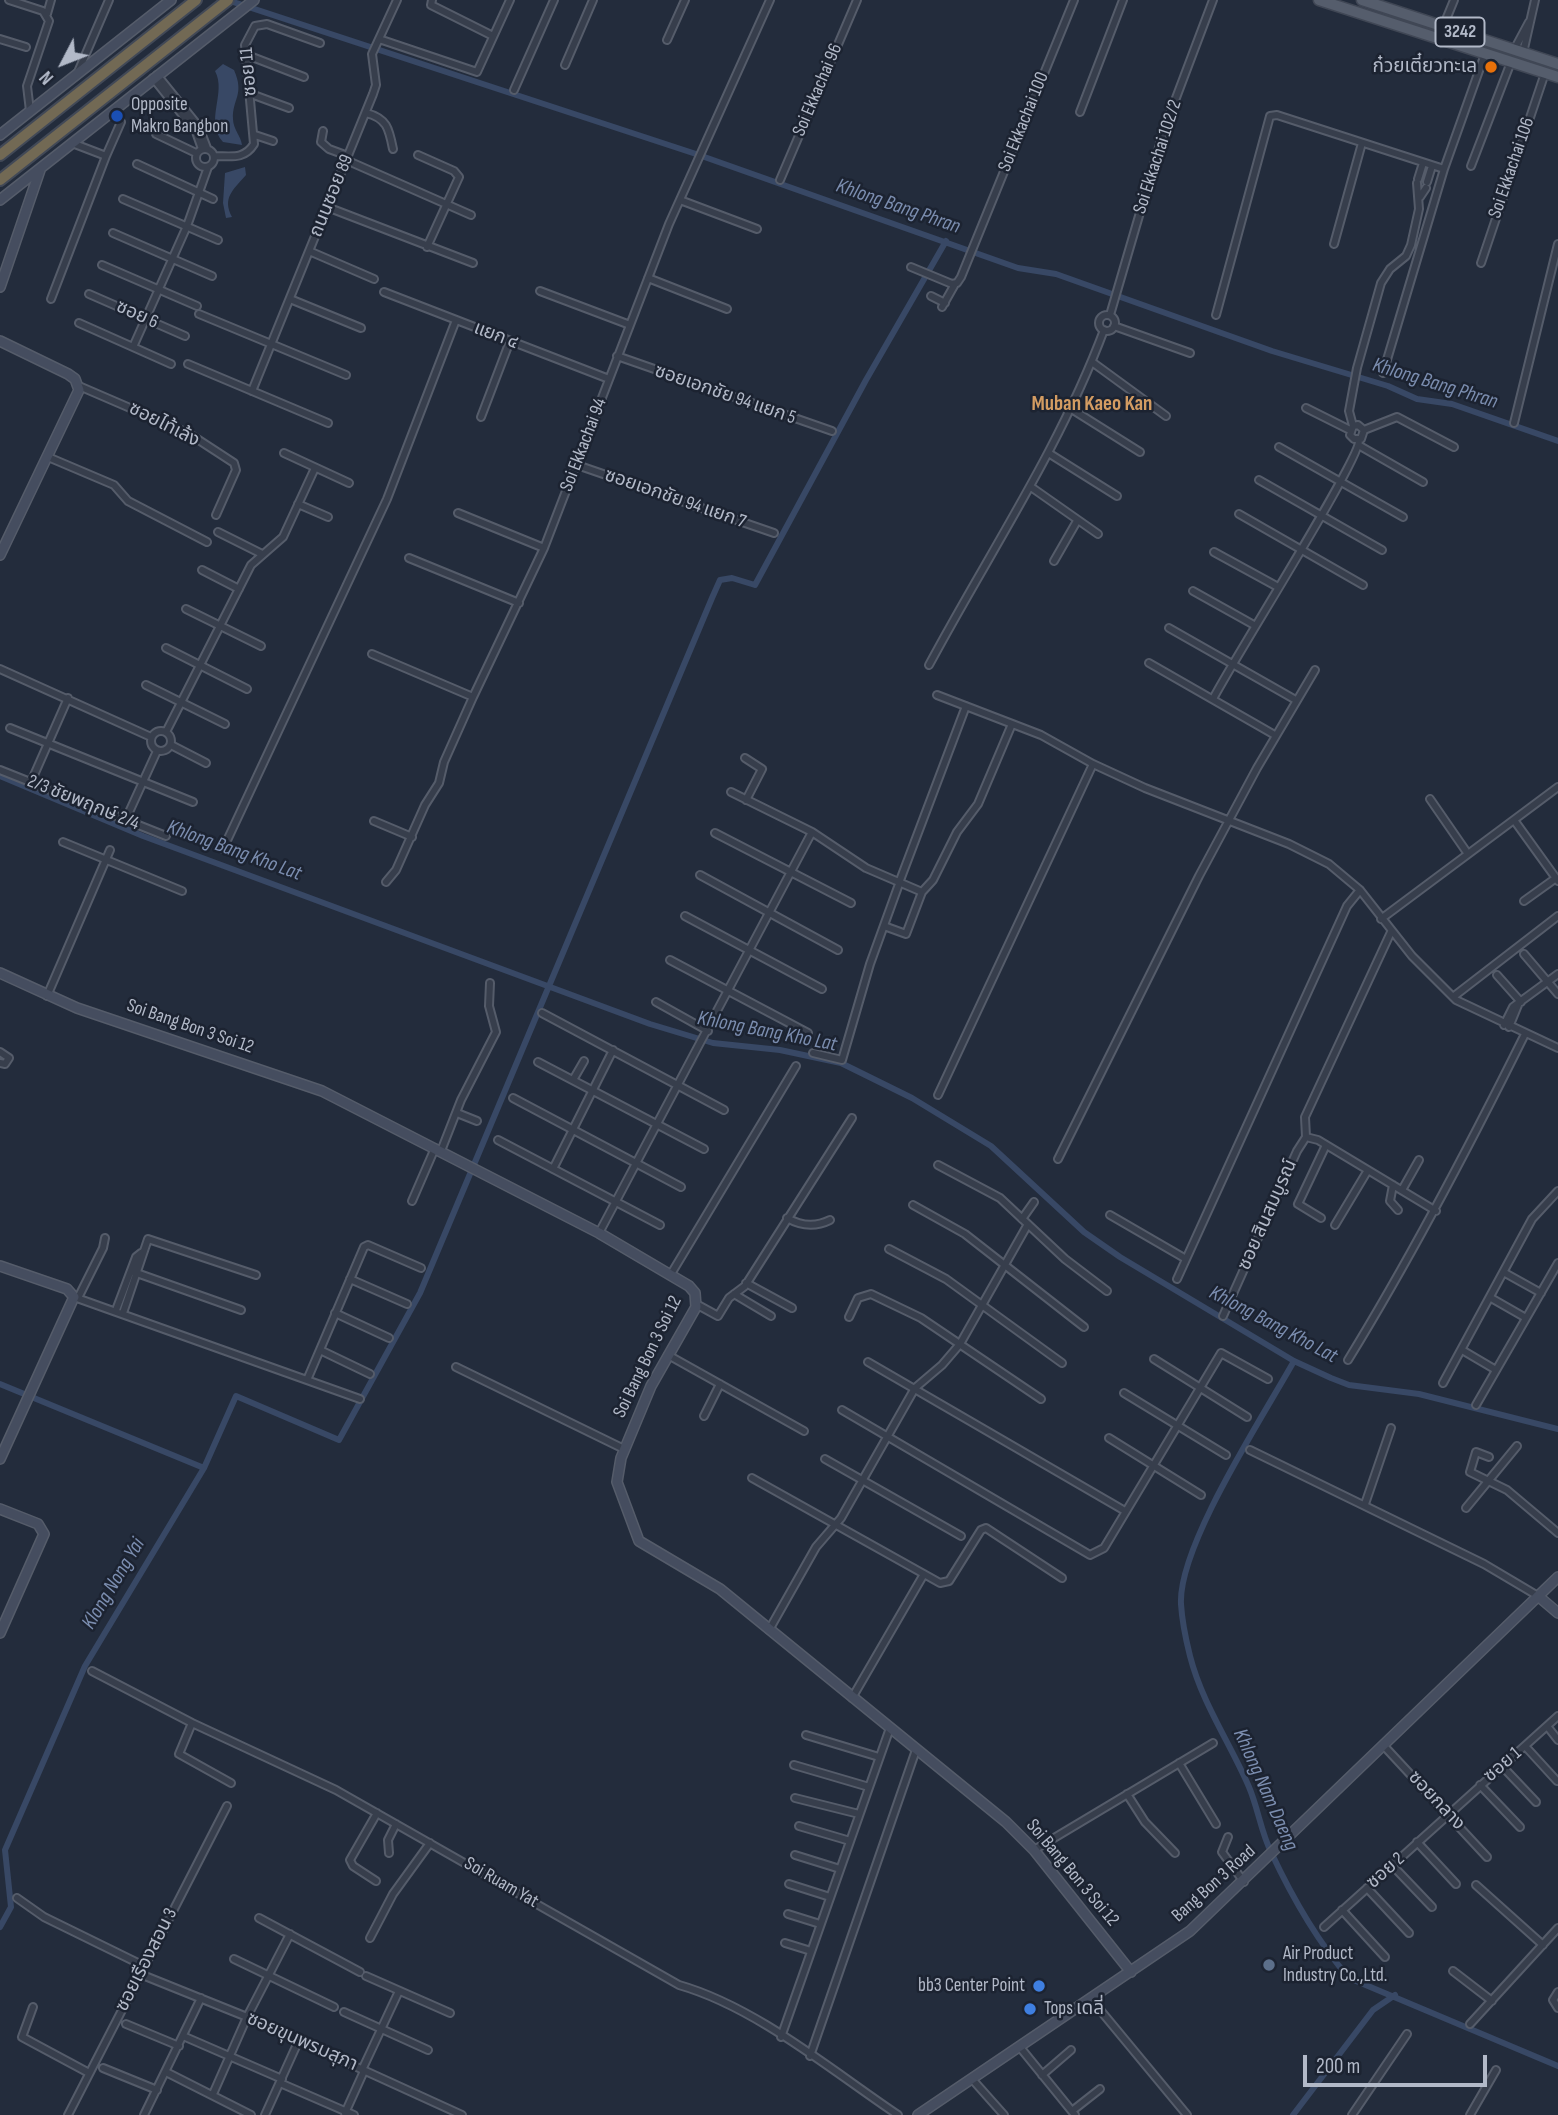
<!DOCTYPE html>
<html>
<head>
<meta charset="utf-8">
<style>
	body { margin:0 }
	#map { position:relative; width:1558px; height:2115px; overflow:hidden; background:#232c3c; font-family:"Sofia Sans Condensed",sans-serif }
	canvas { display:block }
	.north { position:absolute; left:28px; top:28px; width:70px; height:70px; -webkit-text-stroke:5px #1c2331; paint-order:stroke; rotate:228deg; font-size:19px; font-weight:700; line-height:28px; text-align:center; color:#b2b9c8 }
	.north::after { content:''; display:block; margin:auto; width:24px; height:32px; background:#b2b9c8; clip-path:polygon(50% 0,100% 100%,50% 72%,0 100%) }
	.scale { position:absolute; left:1303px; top:2055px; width:184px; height:32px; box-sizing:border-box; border:4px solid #b2b9c8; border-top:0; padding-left:9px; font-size:21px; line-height:24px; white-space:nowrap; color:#b2b9c8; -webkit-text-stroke:5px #1c2331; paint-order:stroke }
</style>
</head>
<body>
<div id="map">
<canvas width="1558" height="2115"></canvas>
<div class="north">N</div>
<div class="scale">200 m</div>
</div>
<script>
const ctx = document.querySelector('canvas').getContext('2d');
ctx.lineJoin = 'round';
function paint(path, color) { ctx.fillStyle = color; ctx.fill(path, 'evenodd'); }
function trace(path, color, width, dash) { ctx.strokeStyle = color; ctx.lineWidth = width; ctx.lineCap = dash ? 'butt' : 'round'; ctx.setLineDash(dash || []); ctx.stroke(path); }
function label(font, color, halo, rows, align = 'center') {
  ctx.font = font + ' "Sofia Sans Condensed","Noto Sans Thai",sans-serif'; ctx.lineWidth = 5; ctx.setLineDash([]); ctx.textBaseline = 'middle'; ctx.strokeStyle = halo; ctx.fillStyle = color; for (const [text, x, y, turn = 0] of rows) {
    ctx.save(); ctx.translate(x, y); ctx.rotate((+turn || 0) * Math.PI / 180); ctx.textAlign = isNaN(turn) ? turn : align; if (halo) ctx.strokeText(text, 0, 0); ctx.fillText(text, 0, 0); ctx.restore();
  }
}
paint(new Path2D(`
	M223 64 234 70C245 95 232 99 233 119 233 129 241 136 242 145L223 142C204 121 227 93 215 71Z
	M245 167 246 175C233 190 222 198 232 217L226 218 223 203 225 173Z`), '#384865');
trace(new Path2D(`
	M227 0 696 154 1018 268 1056 274 1272 351 1388 386 1417 399 1452 404 1558 441
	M0 776 143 836 650 1024 713 1043 780 1050 841 1063 912 1098 991 1146 1084 1232 1120 1257 1294 1361 1331 1378 1349 1385 1419 1394 1558 1429
	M1294 1361C1264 1415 1178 1546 1181 1604 1182 1621 1186 1640 1190 1656 1202 1703 1230 1743 1249 1787 1258 1808 1261 1832 1271 1852 1291 1895 1318 1942 1349 1978L1558 2066
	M0 1384 204 1468 85 1666 5 1850 11 1907 0 1927
	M204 1468 236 1396 339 1440 420 1293 712 598 720 580 732 578 755 585 866 380 946 241
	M1293 2115 1373 2010 1395 1995`), '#384865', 6);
const street = new Path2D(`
	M9 0 43 11 49 21 27 86 30 111
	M432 0 431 5 493 36
	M47 14 51 0
	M1443 27 1454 0
	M0 39 26 47
	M379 39 477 72 510 0
	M667 40 685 0
	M1514 50 1529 22
	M1523 53 1535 0
	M247 55 304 77
	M565 65 593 0
	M78 72 109 0
	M157 75 199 127 207 148
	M153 78 196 132 202 149
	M514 90 554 0
	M251 94 289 108
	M1080 112 1123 0
	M366 113C387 118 389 129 393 149
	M323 131 321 142 329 149 348 156
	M156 134 196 153
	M255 135 273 141
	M196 158a9 9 0 1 1 18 0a9 9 0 1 1-18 0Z
	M418 155 454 171 459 177 427 247
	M106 156 121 122
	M214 156C231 156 244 160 254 144L245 45 255 26 267 24 320 43
	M346 160 471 215
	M137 164 213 199
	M1471 166 1511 62
	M1418 179 1423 163
	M780 180 857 0
	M1427 182 1432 166
	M1420 197 1426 188
	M123 199 218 240
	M680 200 757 229
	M327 207 473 263
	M113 233 212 276
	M1334 244 1362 143
	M309 251 374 279
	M1481 263 1545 73
	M102 265 197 306
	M911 267 952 284 957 283 961 277 1074 0
	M648 278 727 309
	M540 291 630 325
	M384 292 609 379
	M89 294 185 336
	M931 296 945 303
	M51 299 106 156 72 143
	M290 299 361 328
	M942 307 955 284
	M199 314 346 375
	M1110 315 1165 127 1213 0
	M1216 315 1270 116 1277 115 1444 169 1485 54
	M1099 323a8 8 0 1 1 16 0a8 8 0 1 1-16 0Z
	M79 323 171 364
	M1114 326 1190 353
	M133 347 187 226 208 167
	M617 356 832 431
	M1092 362 1166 416
	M188 364 328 423
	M1383 373 1444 169
	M79 386 188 433 234 463 236 470 216 515
	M252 391 373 94 376 85 372 54 397 0
	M1306 408 1350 430
	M1073 410 1140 452
	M481 417 510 341
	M1514 423 1558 244
	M1353 426 1349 411 1357 368 1381 283 1390 269 1406 256 1411 245 1419 209 1417 183
	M1364 430 1358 425 1353 426 1350 435 1354 439H1361L1364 430 1397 417 1454 447
	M1360 446 1423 482
	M1279 447 1403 517
	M284 453 349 483
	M1050 454 1117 496
	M48 457 114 485 128 501 207 542
	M577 465 774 533
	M1259 480 1382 550
	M1031 487 1098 534
	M298 504 328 517
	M458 513 544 548
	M1239 514 1363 585
	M218 532 262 554
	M1214 552 1278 587
	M409 558 519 603
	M1054 561 1077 521
	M202 570 239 589
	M1193 591 1254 625
	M186 609 261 646
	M1169 628 1294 699
	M166 648 247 689
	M372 654 473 697
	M1149 663 1273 734
	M929 665C989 553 1059 450 1104 330
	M0 669 151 737
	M146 685 225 724
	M937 695 1041 735 1093 764 938 1095
	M1213 699C1231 663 1362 457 1359 440
	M10 728 193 802
	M151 741a10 10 0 1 1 20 0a10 10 0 1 1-20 0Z
	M166 732 251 565 283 537 315 468
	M171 745 206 763
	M745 758 762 769 746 800
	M1093 764 1145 788 1289 844 1329 864 1360 890 1412 956 1456 1000 1558 1048
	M0 770 166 836
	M31 782 68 698
	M731 792 812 832 866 868 922 892 933 880 957 832 978 804 1012 724
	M1430 799 1468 854
	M1514 820 1558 881
	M125 821 157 751
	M374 821 412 837
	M715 833 851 903
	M63 842 182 891
	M223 849 387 499 456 320
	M700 875 838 950
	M386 882 396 870 425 805 439 783 444 762 473 697 544 548 669 224 770 0
	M899 883 966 706
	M1524 901 1556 878
	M685 916 822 989
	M1381 919 1558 787
	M884 926 906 934 922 892
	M1524 954 1558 994
	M670 960 808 1033
	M1497 975 1521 1002
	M47 996 110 850
	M1453 997 1558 916
	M656 1002 708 1031
	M542 1013 724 1110
	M1504 1025 1513 1007 1558 974
	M1509 1027 1518 1005
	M0 1052 9 1058 5 1064 0 1063
	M813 1053 842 1060 870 964 899 884
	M538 1062 704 1149
	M573 1080 584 1061
	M513 1098 681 1187
	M457 1113 477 1121
	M1306 1137 1305 1117 1391 932
	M498 1140 660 1225
	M441 1151 461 1100 496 1032 489 1006 490 983
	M1058 1159 1199 876 1257 768 1315 670
	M938 1165 1000 1198 1065 1259 1107 1291
	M553 1169 613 1050
	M1393 1185 1390 1201 1398 1210
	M1402 1190 1419 1160
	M412 1201 435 1148
	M913 1205 965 1234 1084 1327
	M1110 1215 1186 1259
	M787 1218C801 1226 816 1227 830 1220
	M1321 1218 1298 1204 1326 1145
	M1022 1219 1034 1202
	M1335 1225 1368 1170
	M599 1233 812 832
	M889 1249 946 1279 1062 1363
	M131 1271 241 1310
	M1505 1273 1541 1293
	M671 1274 796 1066
	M350 1279 407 1304
	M1177 1279 1347 906 1360 890
	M746 1283 792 1308
	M734 1294 771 1316
	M74 1297 360 1399
	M78 1298 103 1248 105 1238
	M1491 1298 1526 1318
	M696 1304 718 1316 729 1298 745 1286 852 1118
	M116 1310 136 1257 141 1253
	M123 1313 148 1239 256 1275
	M335 1313 389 1338
	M1223 1316 1297 1151 1306 1137 1318 1140 1436 1211
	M849 1317 858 1298 871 1294 921 1318 1041 1399
	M320 1350 370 1374
	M1462 1350 1496 1370
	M668 1355 804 1431
	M1154 1359 1247 1417
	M1348 1360C1413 1254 1470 1145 1525 1034
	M868 1362 1125 1511
	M456 1367 624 1449
	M307 1380 364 1247 368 1245 421 1268
	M1443 1383 1532 1219 1558 1191
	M1124 1393 1226 1455
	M1476 1405 1558 1263
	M842 1410 1090 1555 1104 1548 1221 1353 1268 1379
	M704 1416 720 1384
	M1109 1438 1201 1495
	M1250 1450 1484 1564 1538 1596
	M1489 1457 1476 1452 1470 1472 1507 1490 1558 1533
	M825 1459 961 1536
	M752 1478 940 1583 949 1581 981 1530 986 1528 1062 1578
	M1365 1504 1391 1428
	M1466 1508 1517 1446
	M769 1630 816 1547 841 1518 915 1388 942 1365 960 1344 1028 1224
	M92 1671 192 1723 336 1790 679 1985C756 2007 831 2070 898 2115
	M852 1698 924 1574
	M192 1723 179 1754 231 1783
	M1547 1726 1558 1740
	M806 1735 879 1757
	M1384 1746 1487 1857
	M1525 1746 1557 1781
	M1179 1763 1216 1824
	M794 1765 869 1787
	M1502 1766 1536 1802
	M1480 1785 1520 1827
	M1127 1794 1145 1822 1175 1853
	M795 1798 859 1814
	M799 1826 850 1841
	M1228 1837 1222 1852 1244 1882
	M1417 1842 1456 1884
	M1034 1850 1213 1743
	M389 1853 388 1840 396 1824
	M795 1855 840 1869
	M1392 1865 1432 1907
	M376 1881 353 1866 350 1860 377 1813
	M789 1884 830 1897
	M1476 1885 1543 1945
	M1367 1888 1409 1933
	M17 1898 44 1917 144 1966
	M1342 1910 1385 1957
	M788 1914 820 1924
	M259 1918 360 1972
	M1324 1927 1558 1716
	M370 1938 393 1894 430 1843
	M785 1943 811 1951
	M234 1959 334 2007
	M1453 1971 1492 2001
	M140 1974 247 2017 462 2115
	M366 1976 450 2013
	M1558 1992 1553 2000 1558 2008
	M1091 1999 1187 2115
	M33 2007 22 2037 89 2073
	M344 2012 428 2050
	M126 2024 179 2046
	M1470 2024 1558 1928
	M183 2036 282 2079
	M781 2037 890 1728
	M1019 2046 1075 2115
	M810 2056 916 1750
	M103 2068 157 2090
	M362 2070 399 1991
	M166 2072 251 2115
	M1042 2075 1071 2050
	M972 2079 1004 2115
	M280 2083 354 2115
	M213 2094 247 2017 290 1934
	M1072 2111 1100 2089
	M345 2113 364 2071
	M68 2115 227 1806
	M144 2115 201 1998
	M265 2115 298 2042
	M1352 2115 1407 2034
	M1470 2115 1496 2070`);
const secondary = new Path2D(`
	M0 135 171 0
	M0 200 254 0
	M0 287 40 170
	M0 341 68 374 75 379 79 390 0 555
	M0 973 77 1008 322 1091 599 1233 689 1286 695 1293 696 1307 651 1386 621 1458 617 1482 639 1541 720 1589 1006 1822 1034 1850 1131 1972
	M0 1266 67 1289 74 1297 0 1459
	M0 1509 38 1524 44 1534 0 1633
	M1538 1596 1558 1613
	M918 2115 1190 1931 1558 1577`);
const primary = new Path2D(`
	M1319 0 1558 77
	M1362 0 1558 64`);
const highway = new Path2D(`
	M0 155 196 0
	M0 180 228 0`);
trace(street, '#555c6a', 10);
trace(secondary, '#555c6a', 12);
trace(primary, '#404755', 13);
trace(highway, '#424957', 14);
trace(street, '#373e4c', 6);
trace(secondary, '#454d5f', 9);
trace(primary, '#555d6c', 10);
trace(highway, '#726954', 10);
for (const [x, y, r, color] of [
	[1491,67,7,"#e8710a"],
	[117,116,7,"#1a4fb4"],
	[1269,1965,7,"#5c6f8a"],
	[1039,1986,7,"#3f7fe0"],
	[1030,2009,7,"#3f7fe0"]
]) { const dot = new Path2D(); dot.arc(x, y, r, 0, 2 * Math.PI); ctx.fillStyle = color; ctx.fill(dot); trace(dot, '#1c2331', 2.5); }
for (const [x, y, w] of [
	[1460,32,49]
]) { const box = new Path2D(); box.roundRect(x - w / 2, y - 14.5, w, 29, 5); ctx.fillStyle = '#1c2331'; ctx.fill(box); trace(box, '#b2b9c8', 2); }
label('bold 18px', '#b2b9c8', null, [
	["3242",1460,32]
]);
label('19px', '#b2b9c8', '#1c2331', [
	["ก๋วยเตี๋ยวทะเล",1477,67,"right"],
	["Opposite",131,105],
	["Makro Bangbon",131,127],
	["Air Product",1283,1954],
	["Industry Co.,Ltd.",1283,1976],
	["bb3 Center Point",1025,1986,"right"],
	["Tops เดลี่",1044,2009]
], 'left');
label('19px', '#b2b9c8', '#1c2331', [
	["ซอย 11",249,72,-95],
	["Soi Ekkachai 96",818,90,-67],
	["Soi Ekkachai 100",1024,122,-68],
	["Soi Ekkachai 102/2",1158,157,-72],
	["Soi Ekkachai 106",1512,168,-71],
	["ถนนซอย 89",332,196,-68],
	["ซอย 6",137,315,24],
	["แยก ๔",496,336,21],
	["ซอยเอกชัย 94 แยก 5",725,395,19],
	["ซอยไท้เล้ง",164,425,27],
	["Soi Ekkachai 94",584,445,-69],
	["ซอยเอกชัย 94 แยก 7",675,499,19],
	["2/3 ชัยพฤกษ์ 2/4",83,803,22],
	["Soi Bang Bon 3 Soi 12",190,1027,19],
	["ซอย สินสมบูรณ์",1268,1215,-66],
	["Soi Bang Bon 3 Soi 12",648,1357,-64],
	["ซอย 1",1503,1765,-41],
	["ซอยกลาง",1436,1801,47],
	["ซอย 2",1386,1871,-42],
	["Soi Bang Bon 3 Soi 12",1072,1873,50],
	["Soi Ruam Yat",501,1883,30],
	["Bang Bon 3 Road",1214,1884,-42],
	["ซอยเรืองสอน 3",147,1960,-63],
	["ซอยขุนพรมสุภา",302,2042,24]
]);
label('italic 21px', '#7b8daf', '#1c2331', [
	["Khlong Bang Phran",898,207,19],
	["Khlong Bang Phran",1435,384,17],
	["Khlong Bang Kho Lat",234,851,20],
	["Khlong Bang Kho Lat",767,1032,11],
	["Khlong Bang Kho Lat",1273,1325,28],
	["Klong Nong Yai",114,1584,-59],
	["Khlong Nam Daeng",1265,1790,66]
]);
label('bold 21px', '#d39c62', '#1c2331', [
	["Muban Kaeo Kan",1092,405]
]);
</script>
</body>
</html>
